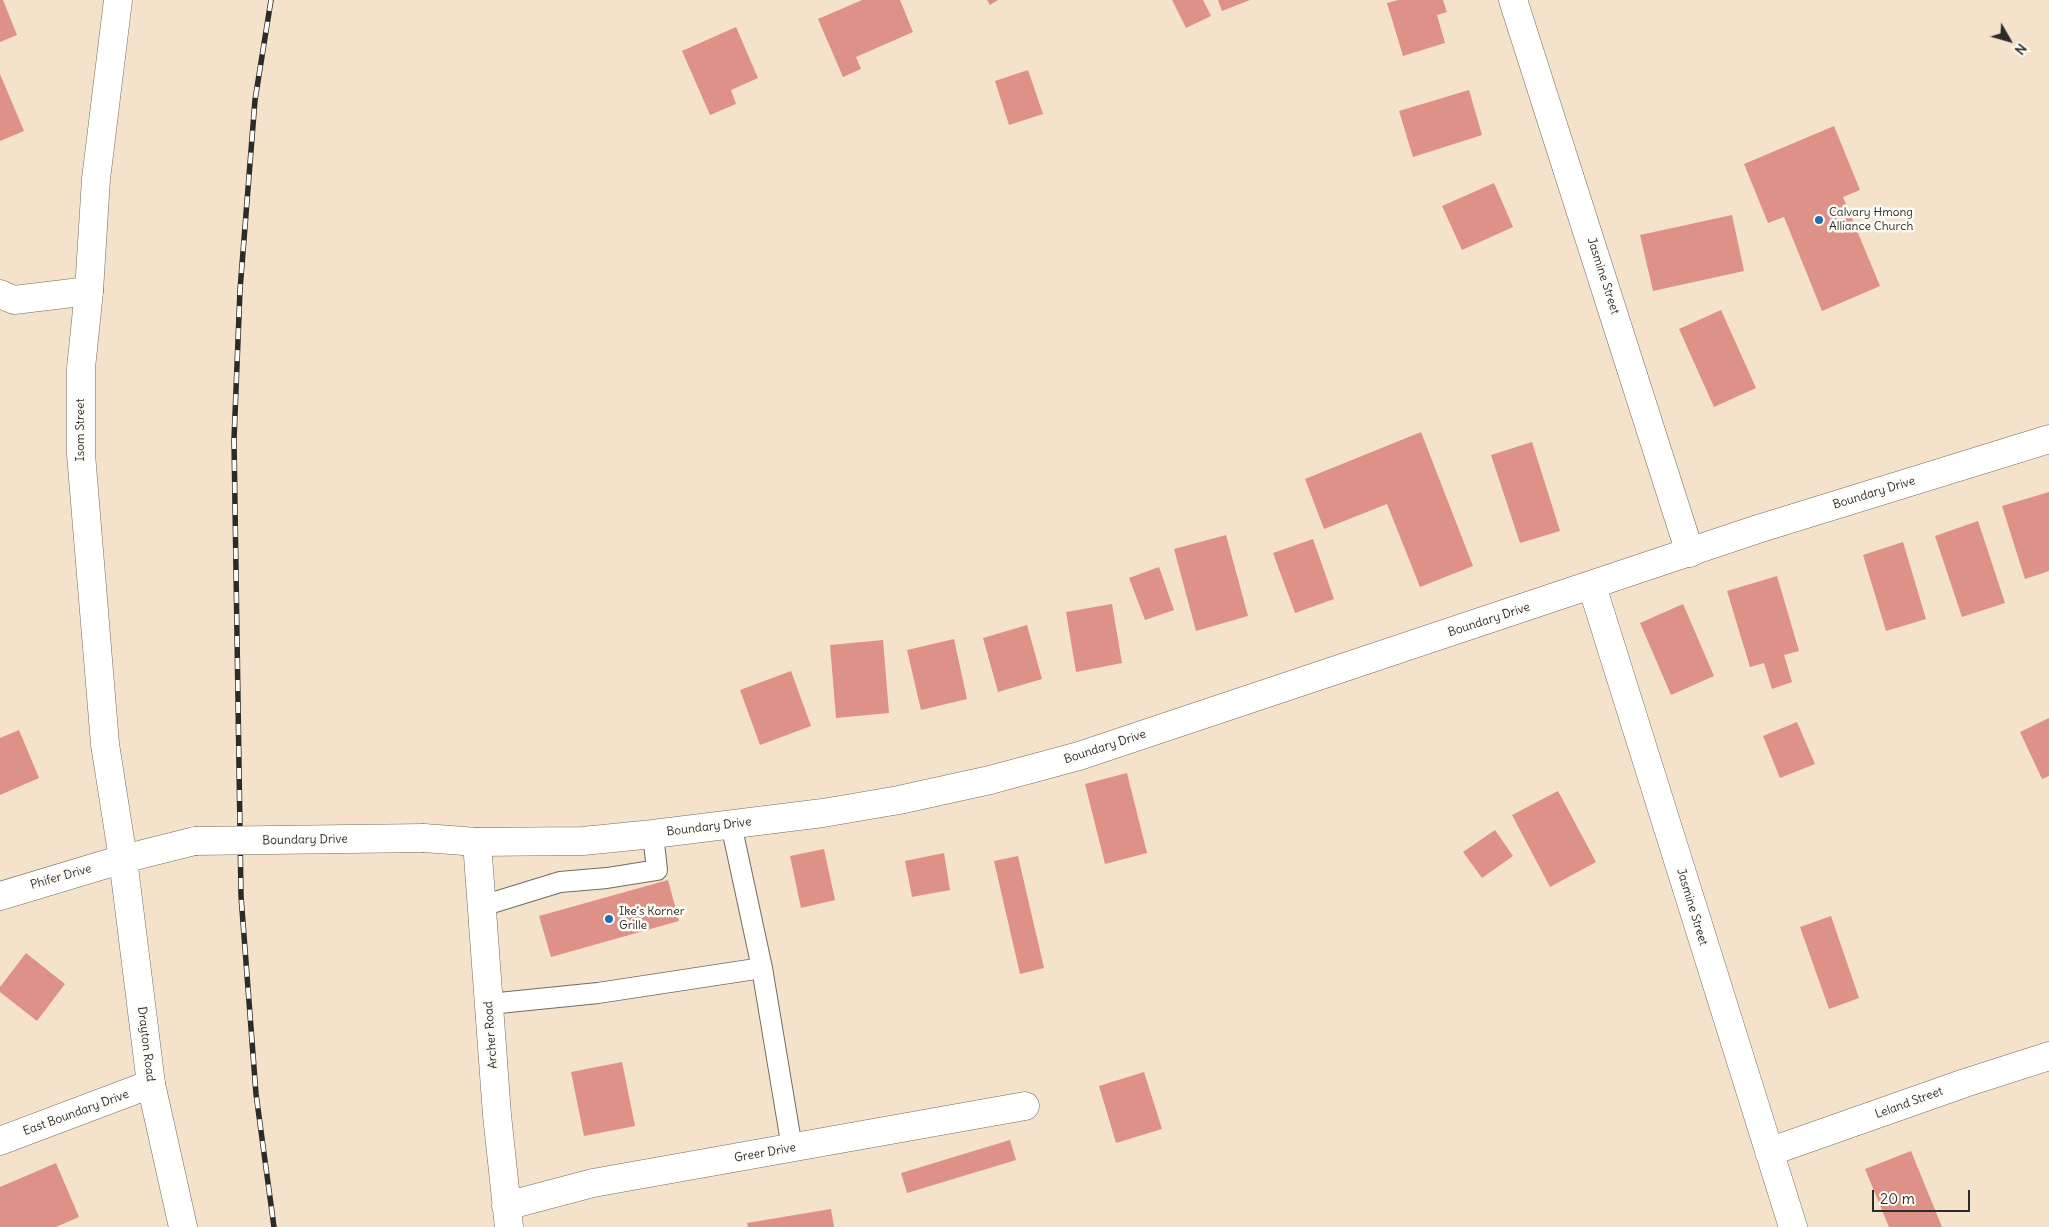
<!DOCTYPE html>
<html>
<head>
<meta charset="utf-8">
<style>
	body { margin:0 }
	#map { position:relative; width:2049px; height:1227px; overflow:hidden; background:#f4e3ca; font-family:Delius,sans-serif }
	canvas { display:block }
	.north { position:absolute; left:1984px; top:15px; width:50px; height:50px; -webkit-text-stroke:4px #fdfcf7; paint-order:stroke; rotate:128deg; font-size:14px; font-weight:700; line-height:20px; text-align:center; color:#2b2b2b }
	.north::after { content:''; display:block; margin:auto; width:18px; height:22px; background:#2b2b2b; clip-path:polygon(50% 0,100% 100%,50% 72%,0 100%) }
	.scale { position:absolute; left:1872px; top:1190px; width:98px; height:22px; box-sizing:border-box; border:2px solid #2b2b2b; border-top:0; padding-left:6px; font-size:15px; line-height:18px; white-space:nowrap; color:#2b2b2b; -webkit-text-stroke:4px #fdfcf7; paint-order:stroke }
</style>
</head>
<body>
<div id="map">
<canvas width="2049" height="1227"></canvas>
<div class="north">N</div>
<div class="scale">20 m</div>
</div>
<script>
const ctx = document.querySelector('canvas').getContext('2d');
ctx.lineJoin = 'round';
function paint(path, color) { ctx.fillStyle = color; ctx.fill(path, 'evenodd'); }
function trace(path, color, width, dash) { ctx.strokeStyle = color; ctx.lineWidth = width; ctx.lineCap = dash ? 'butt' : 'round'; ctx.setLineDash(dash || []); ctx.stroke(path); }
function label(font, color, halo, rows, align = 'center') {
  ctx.font = font + ' Delius,sans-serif'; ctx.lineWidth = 5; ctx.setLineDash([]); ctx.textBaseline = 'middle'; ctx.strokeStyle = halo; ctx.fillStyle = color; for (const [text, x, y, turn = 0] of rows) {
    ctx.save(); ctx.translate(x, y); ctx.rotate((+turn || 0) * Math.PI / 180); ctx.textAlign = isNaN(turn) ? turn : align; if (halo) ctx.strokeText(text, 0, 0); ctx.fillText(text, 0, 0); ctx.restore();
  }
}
paint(new Path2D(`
	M0 0H3L17 35 0 42Z
	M862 0H900L913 32 856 57 861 69 843 77 818 19Z
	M987 0H998L990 5Z
	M1172 0H1203L1211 16 1186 28Z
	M1218 0H1250L1222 11Z
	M1398 0H1443L1447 12 1437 15 1445 43 1403 56 1387 3Z
	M736 27 758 78 731 90 736 104 710 115 682 51Z
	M1028 70 1043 114 1009 125 995 81Z
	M0 74 24 131 0 141Z
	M1469 90 1482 135 1413 157 1399 111Z
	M1834 126 1860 190 1843 197 1880 286 1822 311 1784 217 1768 223 1744 164Z
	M1494 183 1513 227 1462 250 1442 206Z
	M1732 215 1744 271 1653 291 1640 235Z
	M1721 310 1756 388 1714 407 1679 329Z
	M1421 432 1473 566 1420 587 1387 504 1324 529 1305 479Z
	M1532 442 1560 531 1520 543 1491 455Z
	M2049 492V571L2025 579 2002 506Z
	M1978 521 2005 603 1962 617 1935 536Z
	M1226 535 1248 616 1196 631 1174 549Z
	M1313 539 1334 599 1295 613 1273 553Z
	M1903 542 1926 619 1886 631 1863 555Z
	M1159 567 1174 610 1145 620 1129 578Z
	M1777 576 1799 651 1784 655 1792 682 1772 689 1764 663 1750 667 1727 591Z
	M1112 604 1122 663 1076 672 1066 612Z
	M1683 604 1714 676 1671 695 1640 623Z
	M1027 625 1042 679 998 692 983 638Z
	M954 639 967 699 921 710 907 650Z
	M883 640 889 713 836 718 830 645Z
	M791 671 811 726 760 745 740 690Z
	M2049 718V776L2042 779 2020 732Z
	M1797 722 1815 764 1780 778 1763 736Z
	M19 730 39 778 0 795V738Z
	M1127 773 1147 853 1105 864 1085 784Z
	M1558 791 1596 862 1550 887 1512 815Z
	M1495 830 1513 856 1482 878 1463 852Z
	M824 849 835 900 801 908 790 856Z
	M944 853 950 890 912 897 905 861Z
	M1018 856 1044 968 1020 974 994 861Z
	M668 880 679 921 551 957 539 916Z
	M1831 916 1859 998 1829 1009 1800 927Z
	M26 953 65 984 37 1021 0 992V987Z
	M622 1062 635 1126 584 1136 571 1072Z
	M1144 1072 1162 1129 1116 1143 1099 1086Z
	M1010 1140 1016 1160 907 1193 901 1173Z
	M1911 1151 1942 1227H1889L1865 1169Z
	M56 1163 79 1217 56 1227H0V1187Z
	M831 1209 834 1227H748L747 1223Z`), '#de9187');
const lane = new Path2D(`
	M731 824 762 968
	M482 906 560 882 607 878 657 870 653 834
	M489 1004 598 993 762 968 792 1148`);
const street = new Path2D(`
	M1513 0 1690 553
	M0 294 14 300 89 291
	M1592 586 1793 1227
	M477 842 497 1115 509 1227
	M0 896 123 859
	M0 1141 151 1084
	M1769 1152 1965 1083 2049 1056
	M506 1206 593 1183 1025 1106`);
const secondary = new Path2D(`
	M118 0 96 179 89 291 81 368V454L105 744 123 859 151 1084 183 1227
	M424 838 477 842 583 841 653 834 823 813 899 800 990 780 1079 756 1758 529 2049 439
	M123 859 195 841`);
trace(lane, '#716b63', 22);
trace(street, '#716b63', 29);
trace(secondary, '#716b63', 29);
trace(lane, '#fff', 20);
trace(street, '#fff', 28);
trace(secondary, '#fff', 28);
const rail = new Path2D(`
	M271 0 255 100 240 290 234 440 241 896 256 1094 274 1227`);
trace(rail, '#2b2b2b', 5.5);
trace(rail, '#fdfcf7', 4, [11]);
const secondaryBridge = new Path2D(`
	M195 841 424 838`);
trace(secondaryBridge, '#716b63', 29, []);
trace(secondaryBridge, '#fff', 28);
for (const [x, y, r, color] of [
	[1819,220,5,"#1f6fb2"],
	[609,919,5,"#1f6fb2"]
]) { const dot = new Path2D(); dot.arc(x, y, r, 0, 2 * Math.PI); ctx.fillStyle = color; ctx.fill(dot); trace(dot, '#fdfcf7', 2); }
label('12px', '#2b2b2b', '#fdfcf7', [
	["Calvary Hmong",1829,213],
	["Alliance Church",1829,227],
	["Ike's Korner",619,912],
	["Grille",619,926]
], 'left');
label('12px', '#2b2b2b', '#fdfcf7', [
	["Jasmine Street",1603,276,72],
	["Isom Street",81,430,-90],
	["Boundary Drive",1874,493,-17],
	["Boundary Drive",1489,620,-18],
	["Boundary Drive",1105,747,-18],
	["Boundary Drive",709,827,-7],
	["Boundary Drive",305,840,-1],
	["Phifer Drive",61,877,-16],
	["Jasmine Street",1692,907,73],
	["Archer Road",491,1035,-94],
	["Drayton Road",146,1044,83],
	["Leland Street",1909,1103,-20],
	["East Boundary Drive",76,1113,-20],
	["Greer Drive",765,1153,-10]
]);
</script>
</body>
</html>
